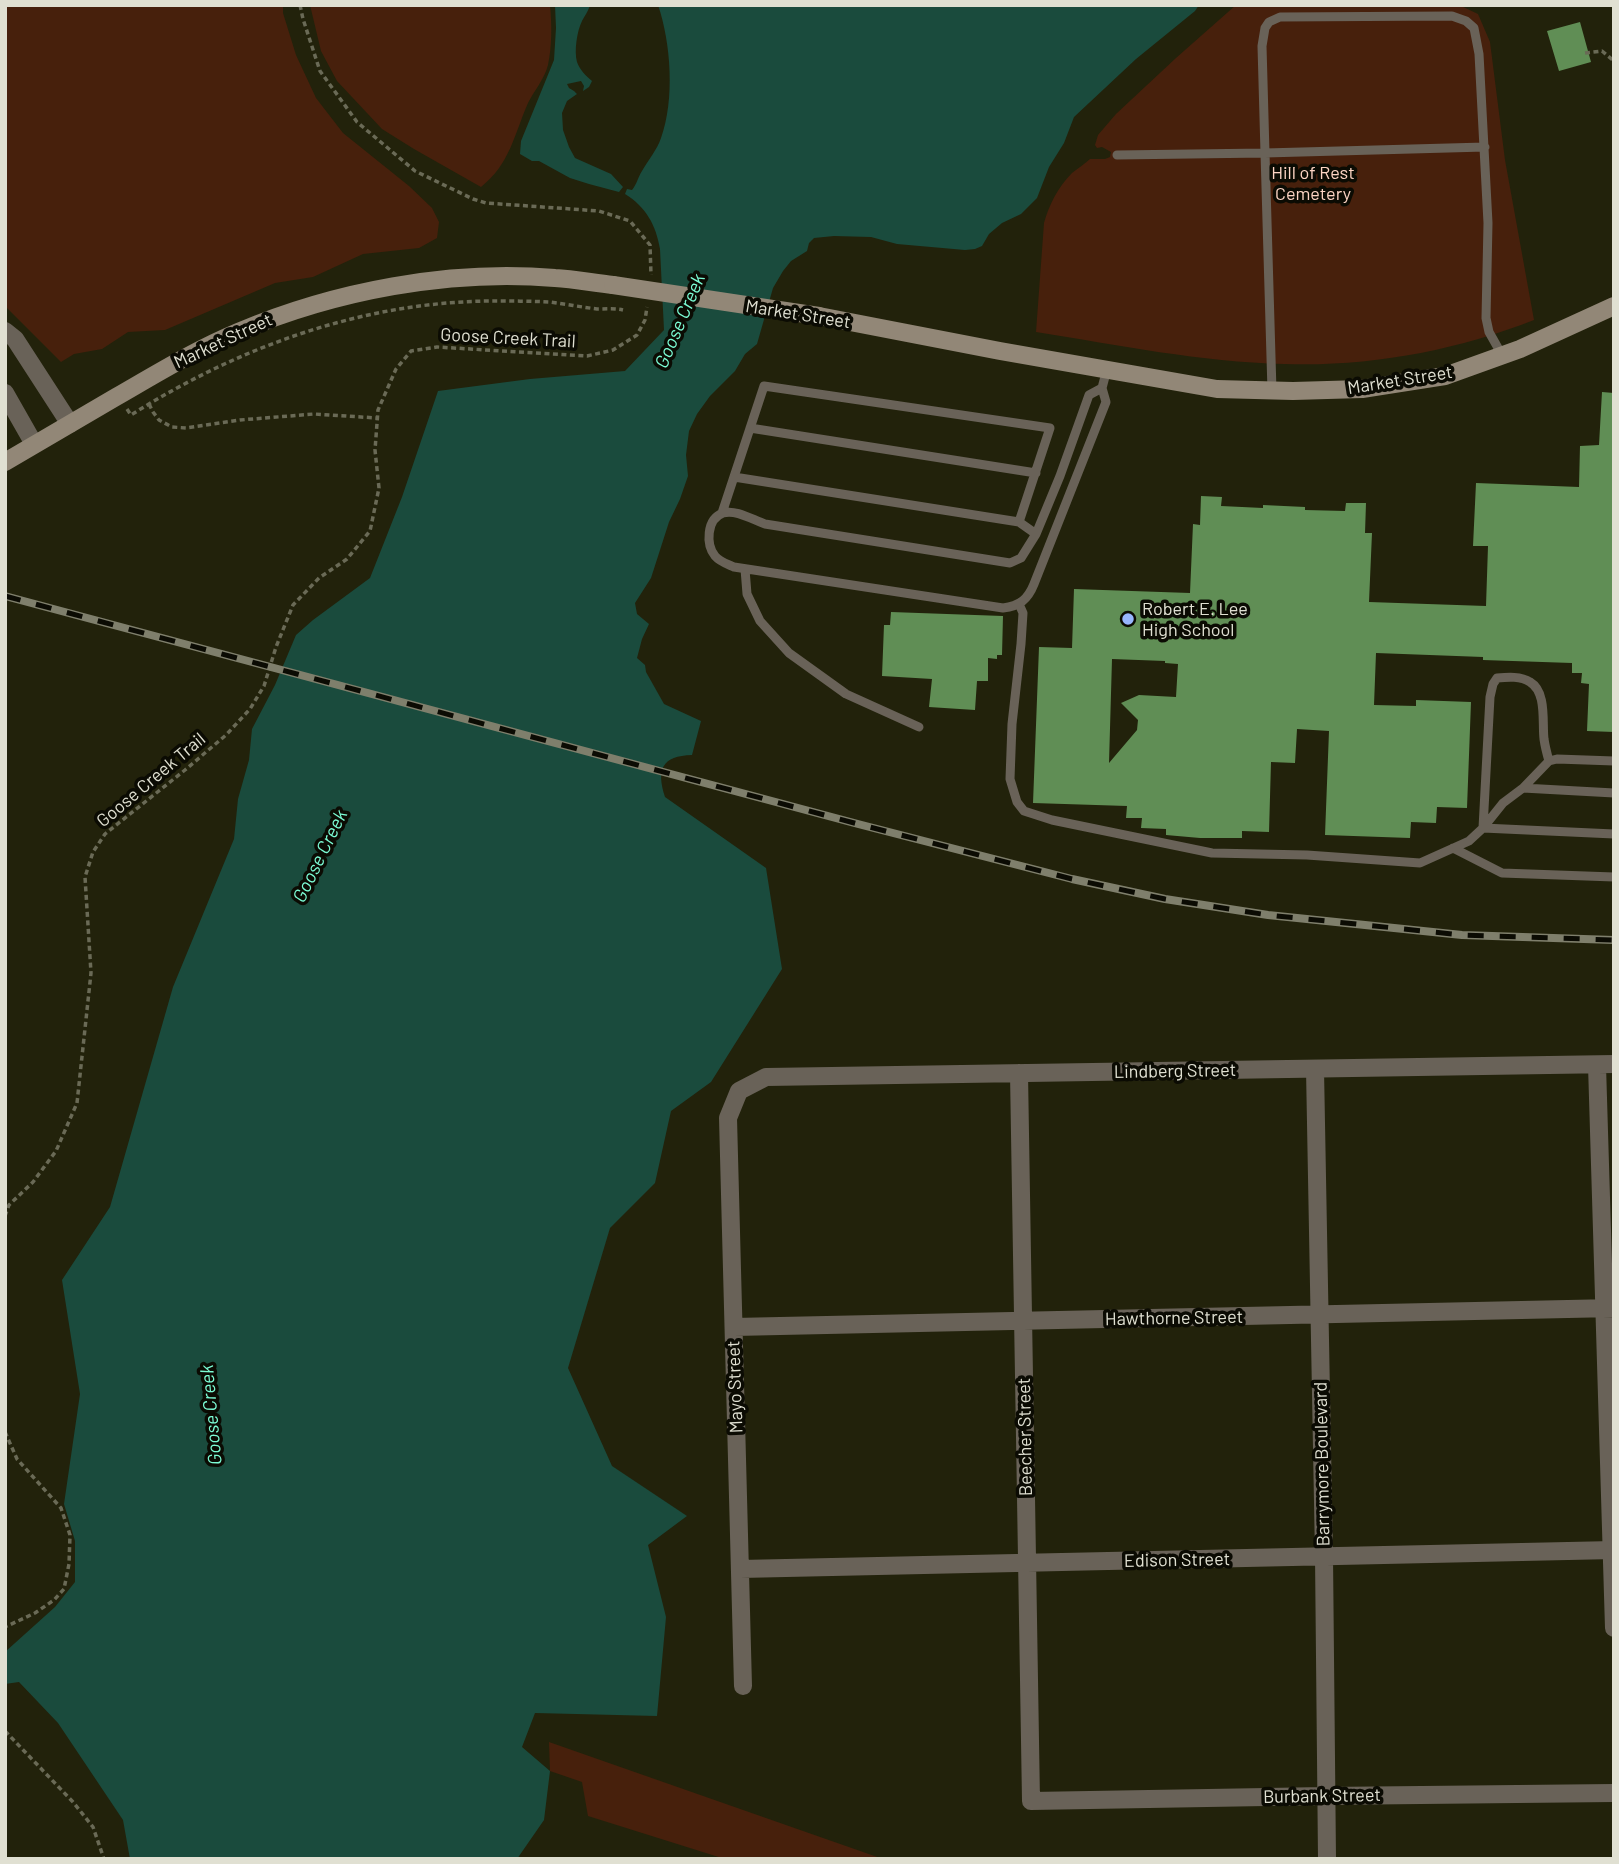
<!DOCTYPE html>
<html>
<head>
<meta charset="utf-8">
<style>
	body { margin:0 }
	#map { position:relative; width:1619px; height:1864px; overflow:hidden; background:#22220b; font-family:Barlow,sans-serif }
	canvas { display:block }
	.frame { position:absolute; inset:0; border:7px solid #e0e0d2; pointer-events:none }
</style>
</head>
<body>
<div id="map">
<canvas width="1619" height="1864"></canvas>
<div class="frame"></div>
</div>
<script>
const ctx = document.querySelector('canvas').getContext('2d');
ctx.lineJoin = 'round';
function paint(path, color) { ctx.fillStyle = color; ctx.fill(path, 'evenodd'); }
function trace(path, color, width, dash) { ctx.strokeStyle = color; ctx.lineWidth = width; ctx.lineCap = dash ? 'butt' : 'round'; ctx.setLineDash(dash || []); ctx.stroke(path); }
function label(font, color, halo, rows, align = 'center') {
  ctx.font = font + ' Barlow,sans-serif'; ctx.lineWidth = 7; ctx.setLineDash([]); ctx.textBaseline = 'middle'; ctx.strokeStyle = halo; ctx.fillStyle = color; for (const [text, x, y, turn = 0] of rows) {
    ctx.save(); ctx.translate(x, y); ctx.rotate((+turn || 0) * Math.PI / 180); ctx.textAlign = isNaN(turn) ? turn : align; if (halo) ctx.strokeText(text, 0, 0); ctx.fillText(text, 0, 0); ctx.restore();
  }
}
paint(new Path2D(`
	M5 5H283V13L296 55 316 98 343 133 409 186 432 208 439 222 437 238 419 248 363 254 313 277 275 283 165 330 128 332 102 349 74 354 61 362 5 306Z
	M310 5H550C552 25 552 46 548 65 545 78 534 91 528 103 514 135 510 164 481 187L414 149 382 129 337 81 321 51Z
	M1236 5H1459L1478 14 1490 42 1505 160 1534 320C1455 351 1368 367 1284 364 1201 362 1118 345 1036 332L1044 223C1049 205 1058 187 1072 173 1078 168 1085 164 1090 159H1105L1110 157 1111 152 1102 147 1097 148 1095 145 1098 135 1116 114 1176 58Z
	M549 1742 883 1859H725L588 1816 582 1782 550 1771Z`), '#47200c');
paint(new Path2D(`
	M555 5H590C588 12 585 15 582 21 577 31 574 51 577 62 580 70 586 76 592 81L589 87 583 91 584 86 581 81 567 84 569 88 574 91 577 94 567 101 562 113 563 130 569 147 575 158 611 174 623 187 619 192 589 184 570 178 539 161H532L520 154 521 141 554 60 556 28Z
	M658 5H1199L1195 11 1136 59 1074 117 1064 143 1049 167 1037 198 1021 214 1002 223 989 234 982 246 975 249 965 250 897 244 871 237 834 236 814 238 809 243 807 251 791 261 783 271 773 288 757 344 745 354 735 371 710 396 697 414 689 431 686 455 688 476 680 499 669 522 651 578 635 603 637 614 649 624 642 639 637 658 645 665 646 672 664 704 701 721 692 755C662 756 656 769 665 797L766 868 782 969 711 1082 671 1111 655 1183 610 1228 568 1368 612 1466 687 1516 648 1545 666 1617 657 1716 535 1713 522 1747 550 1771 544 1820 517 1859H130L123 1820 58 1723 19 1682 5 1684V1652L55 1607 75 1582V1541L64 1504 80 1394 62 1280 110 1207 173 987 234 839 238 799 249 760 252 729 275 685 296 635 313 620 370 578 402 497 438 391 530 379 625 371 664 330 660 249C656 225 646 207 625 194L627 189 632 190C637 184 638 177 642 171 648 160 657 150 661 138 675 100 671 43 658 5Z`), '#1a4b3d');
paint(new Path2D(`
	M1580 22 1591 62 1559 71 1547 31Z
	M1602 392 1614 393V732L1587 731 1589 684 1581 683 1582 673H1572V663L1483 660V657L1376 653 1374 705 1416 706V700L1471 702 1467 808 1437 807 1436 823 1411 822 1410 838 1325 835 1329 731 1297 729 1295 763 1271 762 1269 832 1242 831V838H1200L1166 835V829L1141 828 1142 818H1126L1127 806 1033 803 1039 647 1072 648 1074 589 1190 593 1193 524 1200 525 1201 496 1222 497 1221 506 1263 508V505L1305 507V510L1345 511 1346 503H1366L1365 533H1372L1369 602 1486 606 1488 546H1473L1476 483 1579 487 1580 446 1599 445ZM1112 659 1165 661V663L1178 664 1176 697 1139 695 1121 703 1138 720 1137 730 1109 763Z
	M891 612 1003 616 1002 655H997V659L988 658V681H977L975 710 929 707 932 679 882 676 884 625H890Z`), '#608e55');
trace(new Path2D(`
	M300 5 303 19 320 71 357 122 415 171 473 199 486 203 599 211 630 221 650 245 651 275
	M1585 53 1602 51 1614 61
	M149 404 153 412 159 420 172 427 186 428 240 420 314 414 377 418
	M127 409 131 415C239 347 362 302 491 301 510 301 530 301 549 302 565 304 581 307 597 309 606 309 614 308 623 310
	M5 1216 9 1205 33 1182 56 1151 77 1103 91 973 85 877 93 852 105 834 185 770 226 735 250 709 264 686 276 647 293 605 319 578 347 559 370 531 379 488 375 450 378 410 396 369 411 351 437 347 587 356 613 350 637 335 645 320 647 307
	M5 1432 17 1459 61 1508 70 1535 69 1564 64 1589 54 1600 35 1613 5 1627
	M5 1731 73 1802 93 1827 104 1859`), '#6a6a56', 3.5, [5, 3.5]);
trace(new Path2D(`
	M1485 147 1265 153 1262 46 1265 28 1269 22 1280 17 1452 16 1466 21 1474 28 1479 54 1488 223 1486 318 1489 332 1502 355
	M1117 155 1265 153 1272 391
	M1102 388 1089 395 1060 476 1036 534 1021 558 1010 563 765 524C753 520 736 509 723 513 706 519 706 545 715 556 720 562 727 564 734 567L1003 608C1020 606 1028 599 1034 584L1106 402 1102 388 1107 369
	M750 428 1036 473
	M722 513 764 386 1050 428 1019 522 734 477
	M1019 522 1036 534
	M745 569 747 594 760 621 789 653 846 694 919 727
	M1019 604 1023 613 1021 644 1012 724 1010 779 1017 802 1024 811 1052 820 1212 853 1307 855 1420 863 1469 841 1483 828 1503 803 1523 788 1549 761 1557 759 1614 761
	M1549 761C1547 754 1545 746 1544 739 1542 722 1547 692 1530 682 1521 676 1508 677 1497 678L1493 684 1490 697 1483 828 1614 834
	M1523 788 1614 793
	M1453 848 1502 873 1614 877`), '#696258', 9);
trace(new Path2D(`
	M1597 1065 1614 1628
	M1315 1069 1324 1556 1327 1859
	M1019 1073 1031 1801 1325 1796 1614 1793
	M734 1327 1614 1308
	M740 1569 1614 1550
	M743 1686 728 1118 739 1091 766 1077 1614 1064`), '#696258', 18);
trace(new Path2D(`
	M5 331 15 339 70 424
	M5 393 34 444`), '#696258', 18);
trace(new Path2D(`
	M819 316 1000 351 1217 389 1293 391 1362 389 1445 376 1520 349 1614 306
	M5 462C42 440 79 419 116 397 156 374 195 350 238 332 334 291 450 269 555 278 574 279 594 283 613 285`), '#928777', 18);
const rail = new Path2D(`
	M5 596 858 824 1072 879 1165 899 1268 915 1462 935 1614 940`);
trace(rail, '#7f7f6c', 8);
trace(rail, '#0b0b03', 5, [16]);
trace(new Path2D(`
	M613 285 819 316`), '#928777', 18);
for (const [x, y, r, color] of [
	[1128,619,7,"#97b6fd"]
]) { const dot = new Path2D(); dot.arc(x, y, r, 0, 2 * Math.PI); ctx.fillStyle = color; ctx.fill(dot); trace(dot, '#0b0b03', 2.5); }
label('18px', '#fdd5c4', '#0b0b03', [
	["Hill of Rest",1313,173],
	["Cemetery",1313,194]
]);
label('18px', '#e0e0d2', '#0b0b03', [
	["Market Street",798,314,9],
	["Goose Creek Trail",508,338,3],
	["Market Street",223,341,-25],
	["Market Street",1400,380,-9],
	["Goose Creek Trail",151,780,-40],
	["Lindberg Street",1175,1071,-1],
	["Hawthorne Street",1174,1318,-1],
	["Mayo Street",735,1387,-92],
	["Beecher Street",1025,1437,-91],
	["Barrymore Boulevard",1322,1464,-91],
	["Edison Street",1177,1560,-1],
	["Burbank Street",1322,1796,-1]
]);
label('18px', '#e0e0d2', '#0b0b03', [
	["Robert E. Lee",1142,609],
	["High School",1142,630]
], 'left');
label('italic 19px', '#7cfcd5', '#0b0b03', [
	["Goose Creek",680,321,-67],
	["Goose Creek",320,856,-64],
	["Goose Creek",211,1415,-95]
]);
</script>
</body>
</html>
